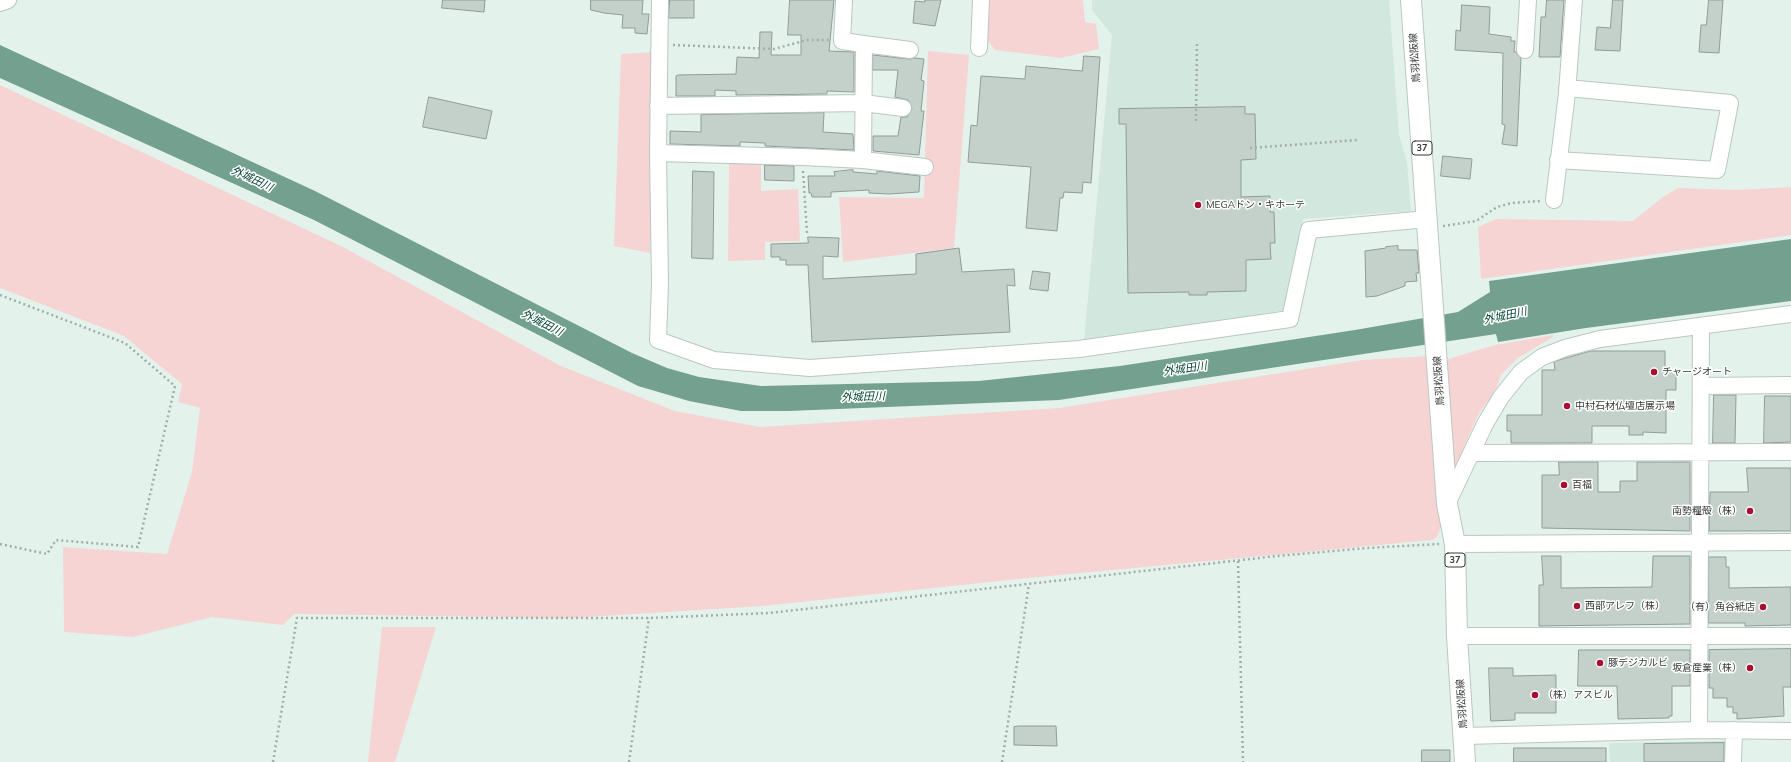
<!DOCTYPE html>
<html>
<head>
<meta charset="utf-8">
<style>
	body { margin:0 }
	canvas { display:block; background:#e4f2ec }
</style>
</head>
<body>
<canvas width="1791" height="762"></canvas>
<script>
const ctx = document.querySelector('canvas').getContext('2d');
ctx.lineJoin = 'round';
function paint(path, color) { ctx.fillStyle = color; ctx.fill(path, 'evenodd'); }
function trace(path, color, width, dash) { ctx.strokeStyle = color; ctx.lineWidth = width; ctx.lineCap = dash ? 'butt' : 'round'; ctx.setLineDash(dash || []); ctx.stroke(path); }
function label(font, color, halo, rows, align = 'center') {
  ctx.font = font + ' Mulish,"Noto Sans JP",sans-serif'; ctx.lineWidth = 3; ctx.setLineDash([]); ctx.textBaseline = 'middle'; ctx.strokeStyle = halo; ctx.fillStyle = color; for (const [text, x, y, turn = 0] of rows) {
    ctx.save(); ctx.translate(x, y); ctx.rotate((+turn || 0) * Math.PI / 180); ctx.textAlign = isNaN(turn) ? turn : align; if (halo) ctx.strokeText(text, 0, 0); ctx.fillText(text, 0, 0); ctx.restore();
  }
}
paint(new Path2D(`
	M1092 0H1389L1399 135 1407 162 1411 211 1303 219 1286 310 1084 341 1112 35 1092 10Z
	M1726 741V762H1610L1609 743Z`), '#d2e7de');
paint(new Path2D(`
	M987 0H1083L1085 22 1096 24 1099 49 1061 58 995 50 984 36Z
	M928 51 969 55 954 248 843 262 839 197 924 198Z
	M653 52 650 253 614 246 621 54Z
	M0 85 343 247 561 366 675 411 760 427 1059 408 1363 360 1428 356 1441 527 1437 537 1432 540 1028 578 763 606 571 618 294 614 283 625 212 617 133 637 64 632 63 547 167 554 192 472 200 408 178 402 182 384 124 336 0 288Z
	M729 162H761V191L798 189 800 241 765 242V260L728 261Z
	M1791 187V235L1481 279 1478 227 1496 219 1633 221 1663 197 1678 188 1737 190Z
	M1553 335V337L1518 358 1500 376C1499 390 1484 404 1477 417 1472 428 1467 440 1462 451L1468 454 1455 480 1445 360 1495 345Z
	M382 627H436L395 762H368Z`), '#f6d4d4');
paint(new Path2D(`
	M0 45 315 191 632 353 667 368 699 377 761 386 979 381 1120 366 1355 330 1458 312 1490 292 1489 281 1791 239V301L1586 328 1498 342 1496 334 1059 400 789 411H741L689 401 638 386 314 220 0 78Z`), '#74a18f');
const building = new Path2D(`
	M443 0H485L484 12 442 8Z
	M591 0H643L642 14H649L647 34 635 33V28H622L623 15 604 13 591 10Z
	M670 0H694V18H669Z
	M790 0H834L829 51 854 52V92L827 91V94L736 95V91L715 90V96H676V76L678 75 736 74 737 57 759 58 760 32H772L771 55H801V35H788Z
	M925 0H941L935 26 913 23 915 1 925 2Z
	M1547 0H1564L1560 57H1539L1541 17H1545Z
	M1613 0H1623L1620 51 1595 50 1597 27 1610 28Z
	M1709 0H1723L1719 53 1699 52 1701 25H1706Z
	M1462 5 1490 7 1489 34 1511 37V41H1515L1514 52H1516L1521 58 1517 146 1502 144 1505 125 1502 124 1503 53 1455 50 1456 30 1460 31Z
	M873 55 909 59 915 58 924 59 921 80 924 81 921 111H924L919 155 873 151V136H898L901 117H907L912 109 908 100 895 97 898 70H873Z
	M1084 56 1100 57 1091 183 1083 182 1082 193 1064 192 1063 198H1060L1057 231 1026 228 1031 167 968 162 971 125 977 126 981 76 1025 79 1026 66 1082 71Z
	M429 97 492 111 486 139 423 127Z
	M1245 107V114H1255L1256 159 1241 160V197L1270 196V212H1274L1275 243H1270L1271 259 1246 260V291L1207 292V295H1189V292L1128 293 1126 124H1119V109Z
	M824 113 823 132 853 134 854 150 765 146V143L740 142V146L670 144V131L701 132V115Z
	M1443 156 1472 159 1470 179 1441 176Z
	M765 165 794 166V181L765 180Z
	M853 170V172L877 174V171L920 176 919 192 889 194 869 193V190L831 192V197H812L811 193H809L808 176H835L834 172Z
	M693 171 714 172 713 259 692 258Z
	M808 237 839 238 838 257 823 256V279L916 274V254L959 248 962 272 1014 269 1015 286 1007 285 1010 332 812 342 808 265H786V260H780V257H771V244L808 243Z
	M1398 246V250H1417L1419 273H1416L1417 281 1405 282V286L1377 296 1366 297 1365 251 1386 248V247Z
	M1033 271 1050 273 1048 291 1030 289Z
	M1591 351H1665V371H1676V390H1666V433L1643 432V435H1629V426H1592V443H1511V431H1507V415H1542V370H1555L1554 362Z
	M1714 395H1736L1735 443H1713Z
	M1765 396H1791V442L1764 443Z
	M1559 462H1598V492H1620V481H1637V462H1690V531L1542 528V475H1559Z
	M1747 468H1791V531H1709L1710 492H1748Z
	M1542 556H1561V588L1652 587 1653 556H1690V624L1539 626V585H1543Z
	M1709 557H1726V567H1729V588L1791 587V625L1745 626V623H1709Z
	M1791 649V687H1783L1784 716 1737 719V713H1733V707H1727V698H1713V688H1709V650Z
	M1579 650H1690V686H1672V716H1669V718L1618 719 1617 686H1578Z
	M1489 668H1513V676L1556 675V713H1515V720L1491 721Z
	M1019 726H1056L1057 746 1014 745V727Z
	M1724 743V762H1644V744Z
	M1514 748H1606V762H1514Z
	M1422 750H1450V762H1422Z`);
paint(building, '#c4d1cb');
trace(building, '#909c97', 1);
const minor = new Path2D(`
	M660 0 658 153 660 283 658 340 714 360 810 368 1079 349 1290 319 1309 230 1427 219
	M0 3 8 0
	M864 44 910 50
	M979 48 981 0
	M1525 50 1528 0
	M658 106 863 103 903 108
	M658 153 803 157 863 160 864 44 842 41 844 0
	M863 160 925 167
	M1558 160 1717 170 1730 103 1567 88
	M1554 200 1567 93 1574 0
	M1701 386 1791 385
	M1473 453 1791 452
	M1447 504 1485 424 1501 397 1521 372 1542 357 1565 348 1600 339 1791 314
	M1455 544 1791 542
	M1457 636H1791
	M1699 730 1701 326
	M1464 736 1699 730 1791 731
	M1733 762 1734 730`);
const major = new Path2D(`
	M1411 0 1447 504 1455 544 1457 636 1465 762`);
trace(minor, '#bac7c1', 18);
trace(major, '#bac7c1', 22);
trace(new Path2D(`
	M673 45 774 49 807 40H829
	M1196 121 1197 43
	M1250 148 1358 140
	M803 171 807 233
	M1443 226 1476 221 1497 207 1512 203 1540 201
	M0 295 125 343 175 386 138 547 56 540 47 554 0 544
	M1238 561 1243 762
	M273 762 297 618H649L769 613 1277 556 1367 548 1439 544
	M629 762 649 618
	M1002 762 1029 584`), '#a3ada9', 2.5, [2, 3]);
trace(minor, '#fff', 16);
trace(major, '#fff', 20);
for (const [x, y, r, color] of [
	[1198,205,4,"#a70e31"],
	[1654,372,4,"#a70e31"],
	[1567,406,4,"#a70e31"],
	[1564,485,4,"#a70e31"],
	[1750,511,4,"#a70e31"],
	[1577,606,4,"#a70e31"],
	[1763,607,4,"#a70e31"],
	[1600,663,4,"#a70e31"],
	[1750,668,4,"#a70e31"],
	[1535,695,4,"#a70e31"]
]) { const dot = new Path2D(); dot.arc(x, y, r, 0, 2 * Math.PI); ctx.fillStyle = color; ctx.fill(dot); trace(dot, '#fff', 1.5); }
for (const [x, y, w] of [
	[1422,148,20],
	[1455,560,20]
]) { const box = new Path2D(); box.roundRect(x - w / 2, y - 7, w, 14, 3); ctx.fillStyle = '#fff'; ctx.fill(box); trace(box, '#353a38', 1); }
label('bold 9px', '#353a38', null, [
	["37",1422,148],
	["37",1455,560]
]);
label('10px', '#353a38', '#fff', [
	["鳥羽松阪線",1415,58,-94],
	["鳥羽松阪線",1439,381,-94],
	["鳥羽松阪線",1462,704,-94]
]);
label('10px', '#353a38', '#fff', [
	["MEGAドン・キホーテ",1206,205],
	["チャージオート",1662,372],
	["中村石材仏壇店展示場",1575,406],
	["百福",1572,485],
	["南勢糧殻（株）",1742,511,"right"],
	["西部アレフ（株）",1585,606],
	["（有）角谷紙店",1755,607,"right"],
	["豚デジカルビ",1608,663],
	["坂倉産業（株）",1742,668,"right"],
	["（株）アスビル",1543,695]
], 'left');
label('italic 11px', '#024332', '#fff', [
	["外城田川",252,179,25],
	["外城田川",1505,316,-12],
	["外城田川",542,323,27],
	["外城田川",1185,369,-8],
	["外城田川",863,397,-2]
]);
</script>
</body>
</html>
